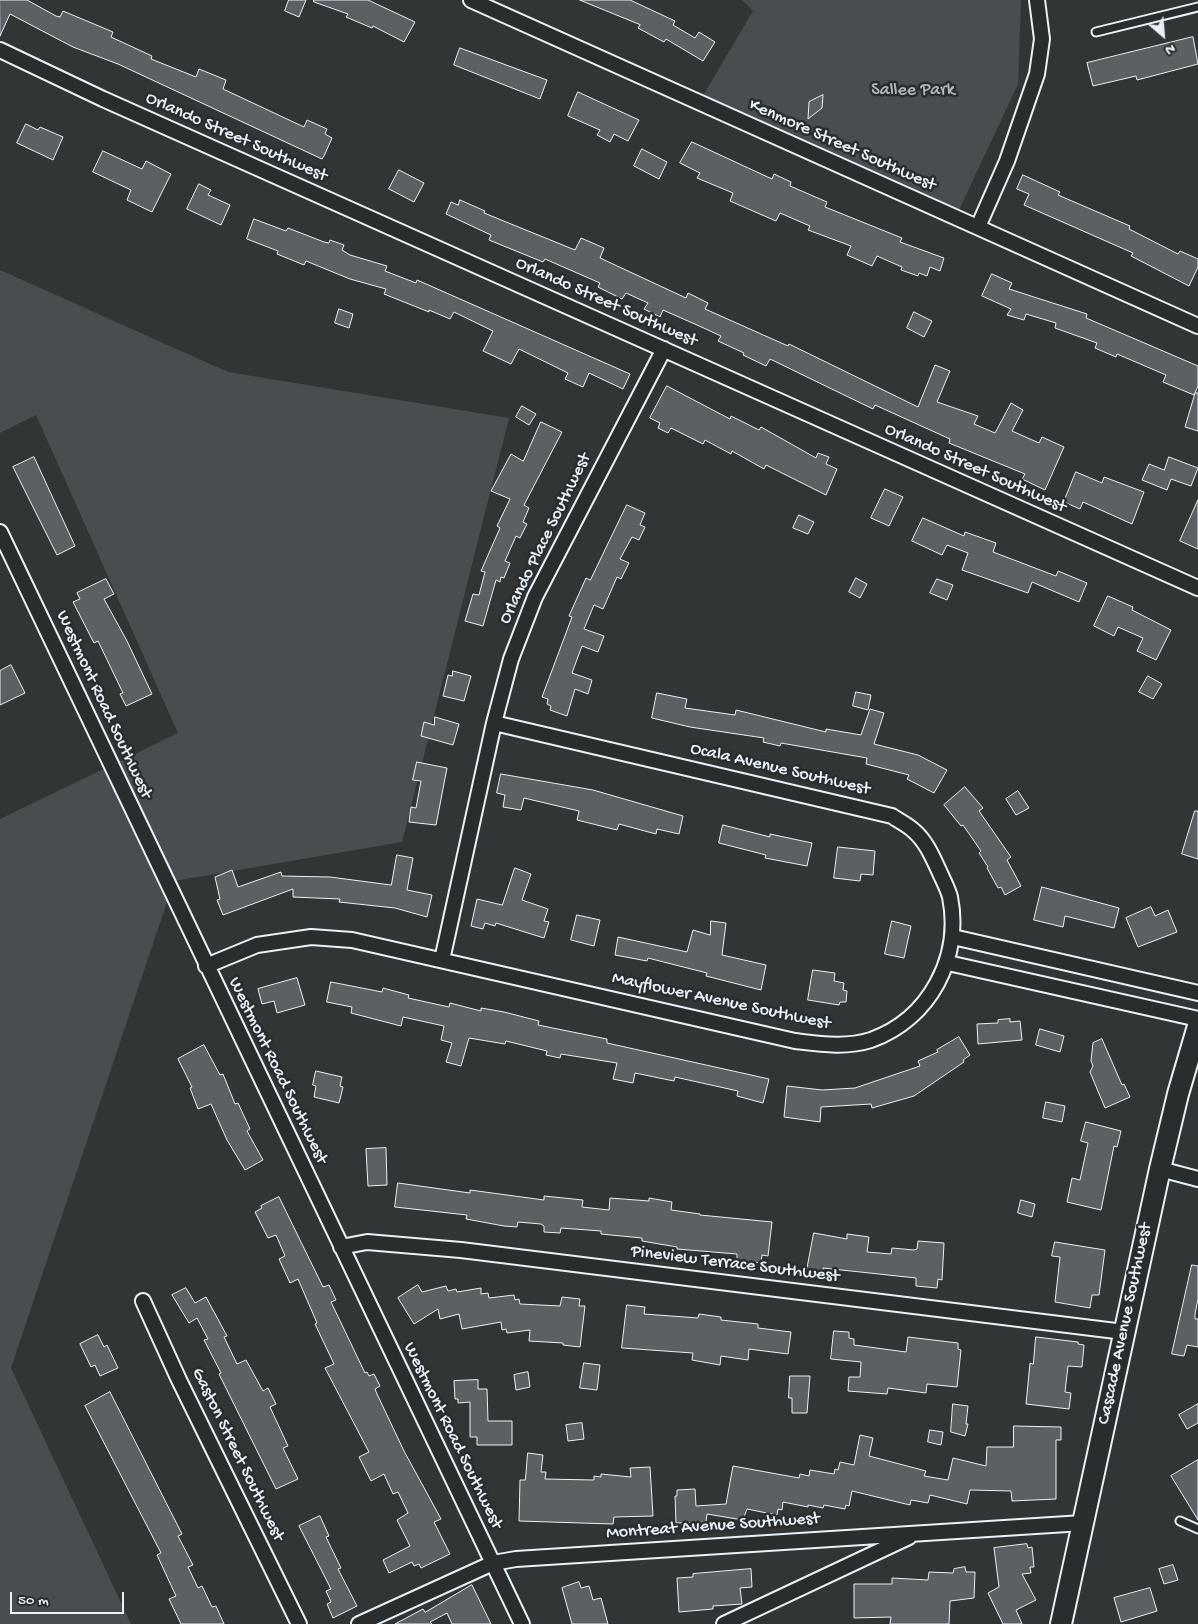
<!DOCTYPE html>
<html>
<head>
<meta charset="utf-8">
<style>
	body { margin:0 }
	#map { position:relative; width:1198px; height:1624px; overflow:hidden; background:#323536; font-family:"Gochi Hand",sans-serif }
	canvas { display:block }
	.north { position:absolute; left:1138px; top:10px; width:50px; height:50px; -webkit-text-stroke:4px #2a2d2e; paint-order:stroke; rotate:153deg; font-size:14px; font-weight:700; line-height:20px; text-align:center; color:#e8f1f8 }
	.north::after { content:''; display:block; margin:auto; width:18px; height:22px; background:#e8f1f8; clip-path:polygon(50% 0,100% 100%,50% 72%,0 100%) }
	.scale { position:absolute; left:10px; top:1592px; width:114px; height:22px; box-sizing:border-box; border:2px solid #e8f1f8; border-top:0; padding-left:6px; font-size:15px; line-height:18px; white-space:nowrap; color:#e8f1f8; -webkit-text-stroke:4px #2a2d2e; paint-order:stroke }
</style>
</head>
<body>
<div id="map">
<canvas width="1198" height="1624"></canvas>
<div class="north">N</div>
<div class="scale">50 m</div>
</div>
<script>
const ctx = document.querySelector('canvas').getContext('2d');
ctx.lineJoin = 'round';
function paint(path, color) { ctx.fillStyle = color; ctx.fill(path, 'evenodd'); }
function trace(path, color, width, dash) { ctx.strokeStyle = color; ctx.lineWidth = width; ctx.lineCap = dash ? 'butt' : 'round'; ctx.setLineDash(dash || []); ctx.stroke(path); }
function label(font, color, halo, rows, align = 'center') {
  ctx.font = font + ' "Gochi Hand",sans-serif'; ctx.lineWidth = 5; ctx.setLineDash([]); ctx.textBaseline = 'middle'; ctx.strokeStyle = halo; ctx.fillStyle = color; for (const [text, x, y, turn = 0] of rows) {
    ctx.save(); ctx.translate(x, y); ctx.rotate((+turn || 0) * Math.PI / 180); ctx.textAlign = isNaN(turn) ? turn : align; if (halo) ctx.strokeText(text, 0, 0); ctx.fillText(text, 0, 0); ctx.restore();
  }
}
paint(new Path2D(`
	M742 0H1021L1018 84 959 210 701 99 753 11Z
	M0 270 228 372 509 418 402 842 174 881 11 1368 131 1624H0V819L178 733 36 415 0 433Z`), '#494d4f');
const building = new Path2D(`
	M0 0H27L56 16 60 17 63 11 113 32 111 37 152 56 151 59 196 77 199 69 226 80 223 89 304 127 307 120 327 129 325 134 332 138 324 156 322 159 118 64 73 47 10 14 0 36Z
	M289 0H306L299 17 285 11Z
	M314 0H368L415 22 404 42 373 26 372 28 346 17 348 14 314 2Z
	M580 0H630L675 21 673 25 695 38 699 32 715 42 703 61 666 39 664 42 638 28 640 25Z
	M1193 37 1198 64 1137 80 1136 76 1093 86 1087 63Z
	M460 48 547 80 540 99 454 65Z
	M578 92 639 120 628 141 614 134 610 142 597 135 600 130 568 116Z
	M823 95 822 108 808 119 809 102Z
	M26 124 38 130 40 127 63 137 53 160 17 143Z
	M692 142 772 179 774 174 791 182 790 186 827 202 825 207 902 238 900 242 944 258 940 271 930 267 927 276 919 273 918 276 901 270 902 267 877 256 872 266 847 255 851 246 808 230 810 226 780 213 776 221 730 201 733 193 697 178 700 173 680 163Z
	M642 149 667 162 659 179 634 166Z
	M103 151 142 169 146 161 171 174 152 212 127 200 131 190 93 172Z
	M399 170 424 183 414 202 389 189Z
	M1023 175 1060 192 1058 195 1130 226 1129 229 1178 254 1180 251 1198 259V267L1189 286 1131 256 1133 253 1024 205 1029 194 1017 189Z
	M199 184 211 190 208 195 230 205 221 225 187 209Z
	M460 200 485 211 484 213 575 250 581 238 604 248 600 258 686 298 688 293 708 303 705 309 788 346 789 344 918 407 935 365 950 371 937 402 978 416 974 424 995 433 1011 403 1023 410 1012 431 1039 443 1042 437 1064 447 1045 490 1022 479 1025 474 949 443 950 439 875 405 873 409 770 359 766 366 743 355 744 353 718 341 721 336 697 325 663 310 660 317 644 309 648 303 626 293 622 299 598 287 600 283 545 259 543 262 489 240 491 235 446 214 451 202 458 205Z
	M254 219 286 231 288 228 324 242 329 243 330 240 344 245 342 250 350 255 387 266 385 271 416 283 417 280 630 374 623 389 589 373 583 387 565 379 568 373 519 349 511 364 483 351 493 331 454 312 450 319 429 310V312L384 294 386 289 350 279 306 261 304 265 277 254 278 251 247 239Z
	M992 274 1012 283 1009 289 1087 314 1086 318 1198 366V386L1195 393H1198V431L1185 427 1195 393 1194 395 1163 382 1166 375 1117 354 1116 357 1095 348 1097 343 1055 328 1056 323 1026 314 1024 320 1007 315 1011 309 982 296Z
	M339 309 353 314 349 328 335 323Z
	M914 312 932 321 924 337 907 328Z
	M667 386 730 419 731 416 759 430 761 427 816 458 818 453 829 457 826 464 837 469 826 495 766 465 764 469 732 451 731 454 705 440 703 444 671 428 668 433 658 428 660 423 650 418Z
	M522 406 536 414 529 425 516 417Z
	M541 422 562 432 524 505 529 508 523 522 527 524 520 538 516 536 505 561 510 563 504 578 501 577 500 582 496 580 483 626 465 621 473 594 479 595 485 572 481 571 500 528 497 526 510 499 491 491 511 454 523 461Z
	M34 457 75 546 57 555 13 467Z
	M1169 457 1198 468 1191 486 1171 479 1167 490 1142 480 1149 464 1164 470Z
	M1076 472 1102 483 1104 477 1144 492 1132 524 1083 502 1080 509 1064 502Z
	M885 489 903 497 889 526 871 518Z
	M1198 500V549L1180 541Z
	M627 505 645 513 640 525 645 527 639 540 632 537 620 559 629 563 621 579 617 577 603 609 594 605 584 629 604 636 598 652 582 646 572 673 592 680 588 694 575 689 567 716 550 710 551 706 547 704 548 699 542 697 572 617 569 616 586 578 590 580Z
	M799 515 814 522 808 534 793 528Z
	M923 518 964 536 965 532 996 543 993 552 1056 576 1058 571 1087 583 1079 602 1032 582 1028 593 962 570 968 553 947 545 942 555 912 541Z
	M856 578 867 584 860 598 849 592Z
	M106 579 114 594 104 599 127 641 152 694 126 706 120 694 123 693 98 641 94 643 73 602 80 599 77 593Z
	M937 579 953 585 947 600 930 593Z
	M1108 596 1133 607 1132 610 1171 630 1156 660 1137 651 1143 638 1118 627 1114 636 1094 626Z
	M11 665 25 693 0 705V671Z
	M453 671 471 676 464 701 443 696 448 675 452 676Z
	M1148 676 1162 684 1153 699 1139 692Z
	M856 692 871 695 868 710 853 706Z
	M657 693 687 699 685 708 735 715 736 710 826 732V729L861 735 870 709 884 713 874 744 918 755 947 770 934 793 907 779 909 775 866 764 867 758 781 743 780 746 763 742 764 738 690 727 652 718Z
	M435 717 459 724 453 745 421 736 424 722 434 725Z
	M417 762 447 768 436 825 409 822 411 807 416 808 421 781 413 780Z
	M501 774 593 790 683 816 679 834 657 829 656 834 619 824 617 830 577 820 579 811 524 798 521 810 503 807 505 795 497 793Z
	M965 787 983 808 979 811 1011 857 1007 860 1021 886 1005 895 1001 887 998 888 987 868 988 867 979 853 981 851 963 825 961 826 944 805Z
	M1018 791 1029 808 1016 815 1006 799Z
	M1195 811H1198V859L1182 854Z
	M723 825 770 837V834L812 843 807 866 765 858 766 855 719 843Z
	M838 847 875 851 873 875 861 874 860 881 834 878Z
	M397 855 413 858 407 890 432 895 427 917 395 908 339 902 340 899 293 897V889L223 915 217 900 220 899 215 877 232 870 238 887 281 872 282 876 330 877 391 885Z
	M515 868 531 874 522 900 548 909 544 921 549 922 544 938 496 923 495 926 485 923 483 929 471 926 477 899 502 905Z
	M1042 887 1119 908 1114 928 1065 916 1063 927 1034 920Z
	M1151 907 1155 916 1168 910 1177 932 1138 947 1126 918Z
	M577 915 600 920 594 946 571 940Z
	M711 921 726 923 722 955 766 965 761 990 706 976 707 973 648 958 647 961 615 955 618 937 687 952 693 930 710 935Z
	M892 921 911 926 904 958 885 954Z
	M813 970 835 973 834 981 844 983 843 990 847 991 846 1002H840L839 1005 808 1000Z
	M297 978 305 1005 277 1013 274 1001 262 1004 258 989Z
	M331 982 382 992 383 988 409 995 408 998 449 1007 450 1003 481 1011V1008L504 1012 539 1021 538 1025 607 1039V1043L769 1079 763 1103 737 1096 738 1091 675 1077 674 1081 635 1073 633 1083 613 1079 617 1063 561 1054 560 1058 546 1055 547 1051 506 1041 505 1044 469 1038 461 1066 446 1062 452 1043 441 1040 444 1026 403 1017 401 1026 351 1013 352 1007 327 1002Z
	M1010 1019V1022L1020 1021 1022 1040 978 1044 977 1024 998 1023V1020Z
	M1040 1029 1064 1036 1060 1052 1036 1045Z
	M959 1037 970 1055 963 1060 964 1062 914 1096 872 1108 871 1104 821 1107 820 1122 784 1117 787 1086 822 1090 855 1088 920 1066 918 1061 938 1052 937 1050Z
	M1102 1039 1122 1085 1124 1084 1130 1097 1105 1108 1090 1072 1093 1066 1091 1061 1093 1043Z
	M204 1045 220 1075 223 1074 235 1104 238 1103 250 1129 247 1131 263 1160 245 1170 227 1140 211 1104 198 1109 190 1088 192 1087 178 1059Z
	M316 1071 342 1077 340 1086 343 1087 339 1103 314 1097 316 1086 313 1085Z
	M1046 1102 1065 1106 1062 1122 1043 1118Z
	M1086 1122 1121 1131 1117 1147 1114 1146 1101 1210 1067 1202 1072 1178 1080 1180 1088 1143 1081 1141Z
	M386 1148 387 1185 368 1186 366 1149Z
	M398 1183 470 1193V1190L544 1200V1196L583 1200 582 1207 609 1210 610 1198 649 1201V1198L672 1202 671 1210 700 1214V1215L772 1222 768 1256 762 1255 761 1263 737 1260V1254L677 1249V1247L642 1241V1238L601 1234V1231L561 1228 560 1233 544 1232V1226L541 1224 518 1222 517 1227 504 1226 466 1219 467 1215 395 1207Z
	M279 1197 323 1287 329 1285 336 1300 331 1302 365 1373 367 1372 369 1376 374 1374 380 1386 375 1389 377 1394 404 1451 441 1519 434 1522 450 1554 421 1568 419 1564 414 1566 412 1562 389 1573 383 1560 410 1546 397 1520 408 1513 398 1492 393 1494 384 1474 371 1481 359 1457 369 1452 325 1368 334 1364 315 1324 317 1323 298 1279 290 1283 279 1259 285 1256 276 1235 268 1238 255 1212 262 1208 261 1206Z
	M1021 1200 1035 1204 1032 1217 1018 1213Z
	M814 1233 847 1239V1234L869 1237 867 1252 891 1254 892 1248 914 1250 917 1249 918 1241 944 1243 942 1280 938 1279 937 1288 916 1286V1278L823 1268V1273L807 1270Z
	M1055 1242 1105 1250 1099 1295H1092L1090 1308 1055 1302 1060 1257 1052 1256Z
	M1192 1265 1198 1266V1299L1195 1314V1319H1198V1347L1187 1345 1184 1356 1172 1354Z
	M418 1285 422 1292 446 1286 448 1291 456 1289 457 1292 481 1288V1294L488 1293 489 1298 514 1295 515 1300 519 1299 520 1304 560 1306 562 1297 580 1299 579 1306H585L580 1347 563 1345V1343L529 1341 530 1330 507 1333 506 1329 502 1330 501 1322 462 1329 459 1314 440 1319 438 1309 414 1324 398 1298Z
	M186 1288 195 1303 206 1297 227 1336 224 1337 237 1364 246 1360 263 1391 268 1388 276 1404 270 1407 288 1446 283 1448 298 1479 276 1489 219 1374 221 1373 204 1340 208 1339 197 1318 189 1323 172 1295Z
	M627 1305 645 1307 644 1314 698 1318 699 1314 721 1317V1320L758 1324V1328L791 1332 788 1354 749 1349 748 1360 721 1356 720 1365 692 1360 693 1353 622 1348Z
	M834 1331 849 1332V1338L854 1339V1345L906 1352 908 1337 958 1343V1349L961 1350 957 1387 927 1384 926 1393 888 1388 887 1394 848 1391 849 1377H860L861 1362 831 1359Z
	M98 1335 104 1347 107 1345 118 1368 100 1376 95 1365 91 1367 80 1344Z
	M1036 1337 1078 1342V1344L1084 1345 1082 1367 1068 1366 1065 1392 1071 1393 1069 1409 1026 1404 1030 1363 1033 1364Z
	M584 1363 600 1365 597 1390 580 1388Z
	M528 1372 530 1387 516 1390 514 1375Z
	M790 1376H810L807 1413H792V1398H789Z
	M478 1380V1389H487L488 1421H512V1445H477V1437H470V1402L458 1403V1399H455L454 1381Z
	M110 1392 182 1534 178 1536 193 1565 188 1567 198 1588 202 1586 212 1607 216 1606 224 1624H181L169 1599 176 1596 157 1555 161 1553 85 1406Z
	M953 1404 968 1406 966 1424H968L965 1436 951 1432Z
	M1198 1404V1423L1187 1429 1179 1415Z
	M582 1423 584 1439 568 1441 566 1425Z
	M1014 1426 1061 1427V1440H1056V1499L1012 1501 1011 1491 970 1490 967 1504 930 1495 928 1503 911 1500 910 1505 852 1491 849 1506 846 1505 845 1509 824 1505 823 1508 808 1505V1507L783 1502 782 1510 778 1509 777 1515 747 1509 743 1520 707 1514 706 1522 676 1523 675 1496H677V1490L695 1489 696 1506 726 1504 733 1466 799 1478 800 1474 809 1476 810 1470 834 1474 835 1469 838 1470 840 1462 854 1465 860 1435 873 1438 869 1456 926 1471 924 1476 948 1480 953 1458 986 1466 987 1447H1013Z
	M930 1430 943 1432 941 1445 928 1442Z
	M528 1453 543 1455 541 1472H546L545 1479 594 1480V1476L601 1477V1474L631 1477 630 1468 650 1467 653 1516 614 1517 613 1524 519 1521 520 1480H525Z
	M1198 1460V1520L1171 1476Z
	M320 1516 329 1536 326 1537 341 1568 338 1569 357 1606 333 1618 327 1604 331 1602 326 1591 331 1589 299 1526Z
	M1027 1544 1028 1548 1032 1547 1034 1567H1030L1031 1573 1022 1574 1036 1600 1016 1610 1022 1624H1003L988 1593 999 1587 994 1548Z
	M1173 1565 1178 1580 1164 1584 1159 1569Z
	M965 1567 966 1572H975L974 1598 950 1601 949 1624H890L891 1617 854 1618V1584H892V1578L928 1580 929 1572 953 1573 954 1569Z
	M751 1569 752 1587 740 1588 742 1604 713 1606V1609L679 1612 677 1578 693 1577V1574Z
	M579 1582 581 1588 589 1586 593 1600 601 1598 608 1624H572L562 1588Z
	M472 1585 491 1624H452L447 1613 430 1622 432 1624H395L423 1609 425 1612Z
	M1150 1588 1157 1611 1121 1622 1114 1598Z`);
paint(building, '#5c6063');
trace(building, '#e8f1f8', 1);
const service = new Path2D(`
	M1096 32 1198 7
	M1180 1521 1198 1529`);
const minor = new Path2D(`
	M471 0 1198 326
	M0 50 103 99 1198 588
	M978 227 1007 161 1037 74 1042 39 1037 0
	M0 532 522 1624
	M953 937 1198 993
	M442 960 494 723 511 659 535 597 664 349
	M948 963 1198 1019
	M206 966 257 945 311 937 352 940 795 1041C820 1044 846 1048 871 1040 930 1019 962 957 950 897 948 889 943 880 940 873 933 858 926 841 914 831 908 825 899 821 892 816L494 723
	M1160 1169 1198 1179
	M341 1247 367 1242 461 1250 1124 1332
	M143 1301 179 1380 299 1624
	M359 1624 493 1563 516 1559 1083 1523
	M724 1624 909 1537`);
const secondary = new Path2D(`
	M1061 1624 1160 1169 1178 1094 1198 1026`);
trace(service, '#e8f1f8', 11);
trace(minor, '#e8f1f8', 18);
trace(secondary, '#e8f1f8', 24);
trace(service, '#2a2d2e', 7);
trace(minor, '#2a2d2e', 14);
trace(secondary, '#2a2d2e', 20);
label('18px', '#b0b8bd', '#2a2d2e', [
	["Sallee Park",913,91]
]);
label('18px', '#e8f1f8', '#2a2d2e', [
	["Orlando Street Southwest",236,138,24],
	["Kenmore Street Southwest",842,146,24],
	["Orlando Street Southwest",606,303,24],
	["Orlando Street Southwest",975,469,24],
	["Orlando Place Southwest",546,539,-64],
	["Westmont Road Southwest",103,705,65],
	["Ocala Avenue Southwest",780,770,13],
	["Mayflower Avenue Southwest",721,1002,12],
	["Westmont Road Southwest",277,1071,64],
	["Pineview Terrace Southwest",735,1265,7],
	["Cascade Avenue Southwest",1126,1324,-78],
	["Westmont Road Southwest",452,1436,64],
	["Gaston Street Southwest",237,1455,64],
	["Montreat Avenue Southwest",713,1527,-4]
]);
</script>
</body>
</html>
